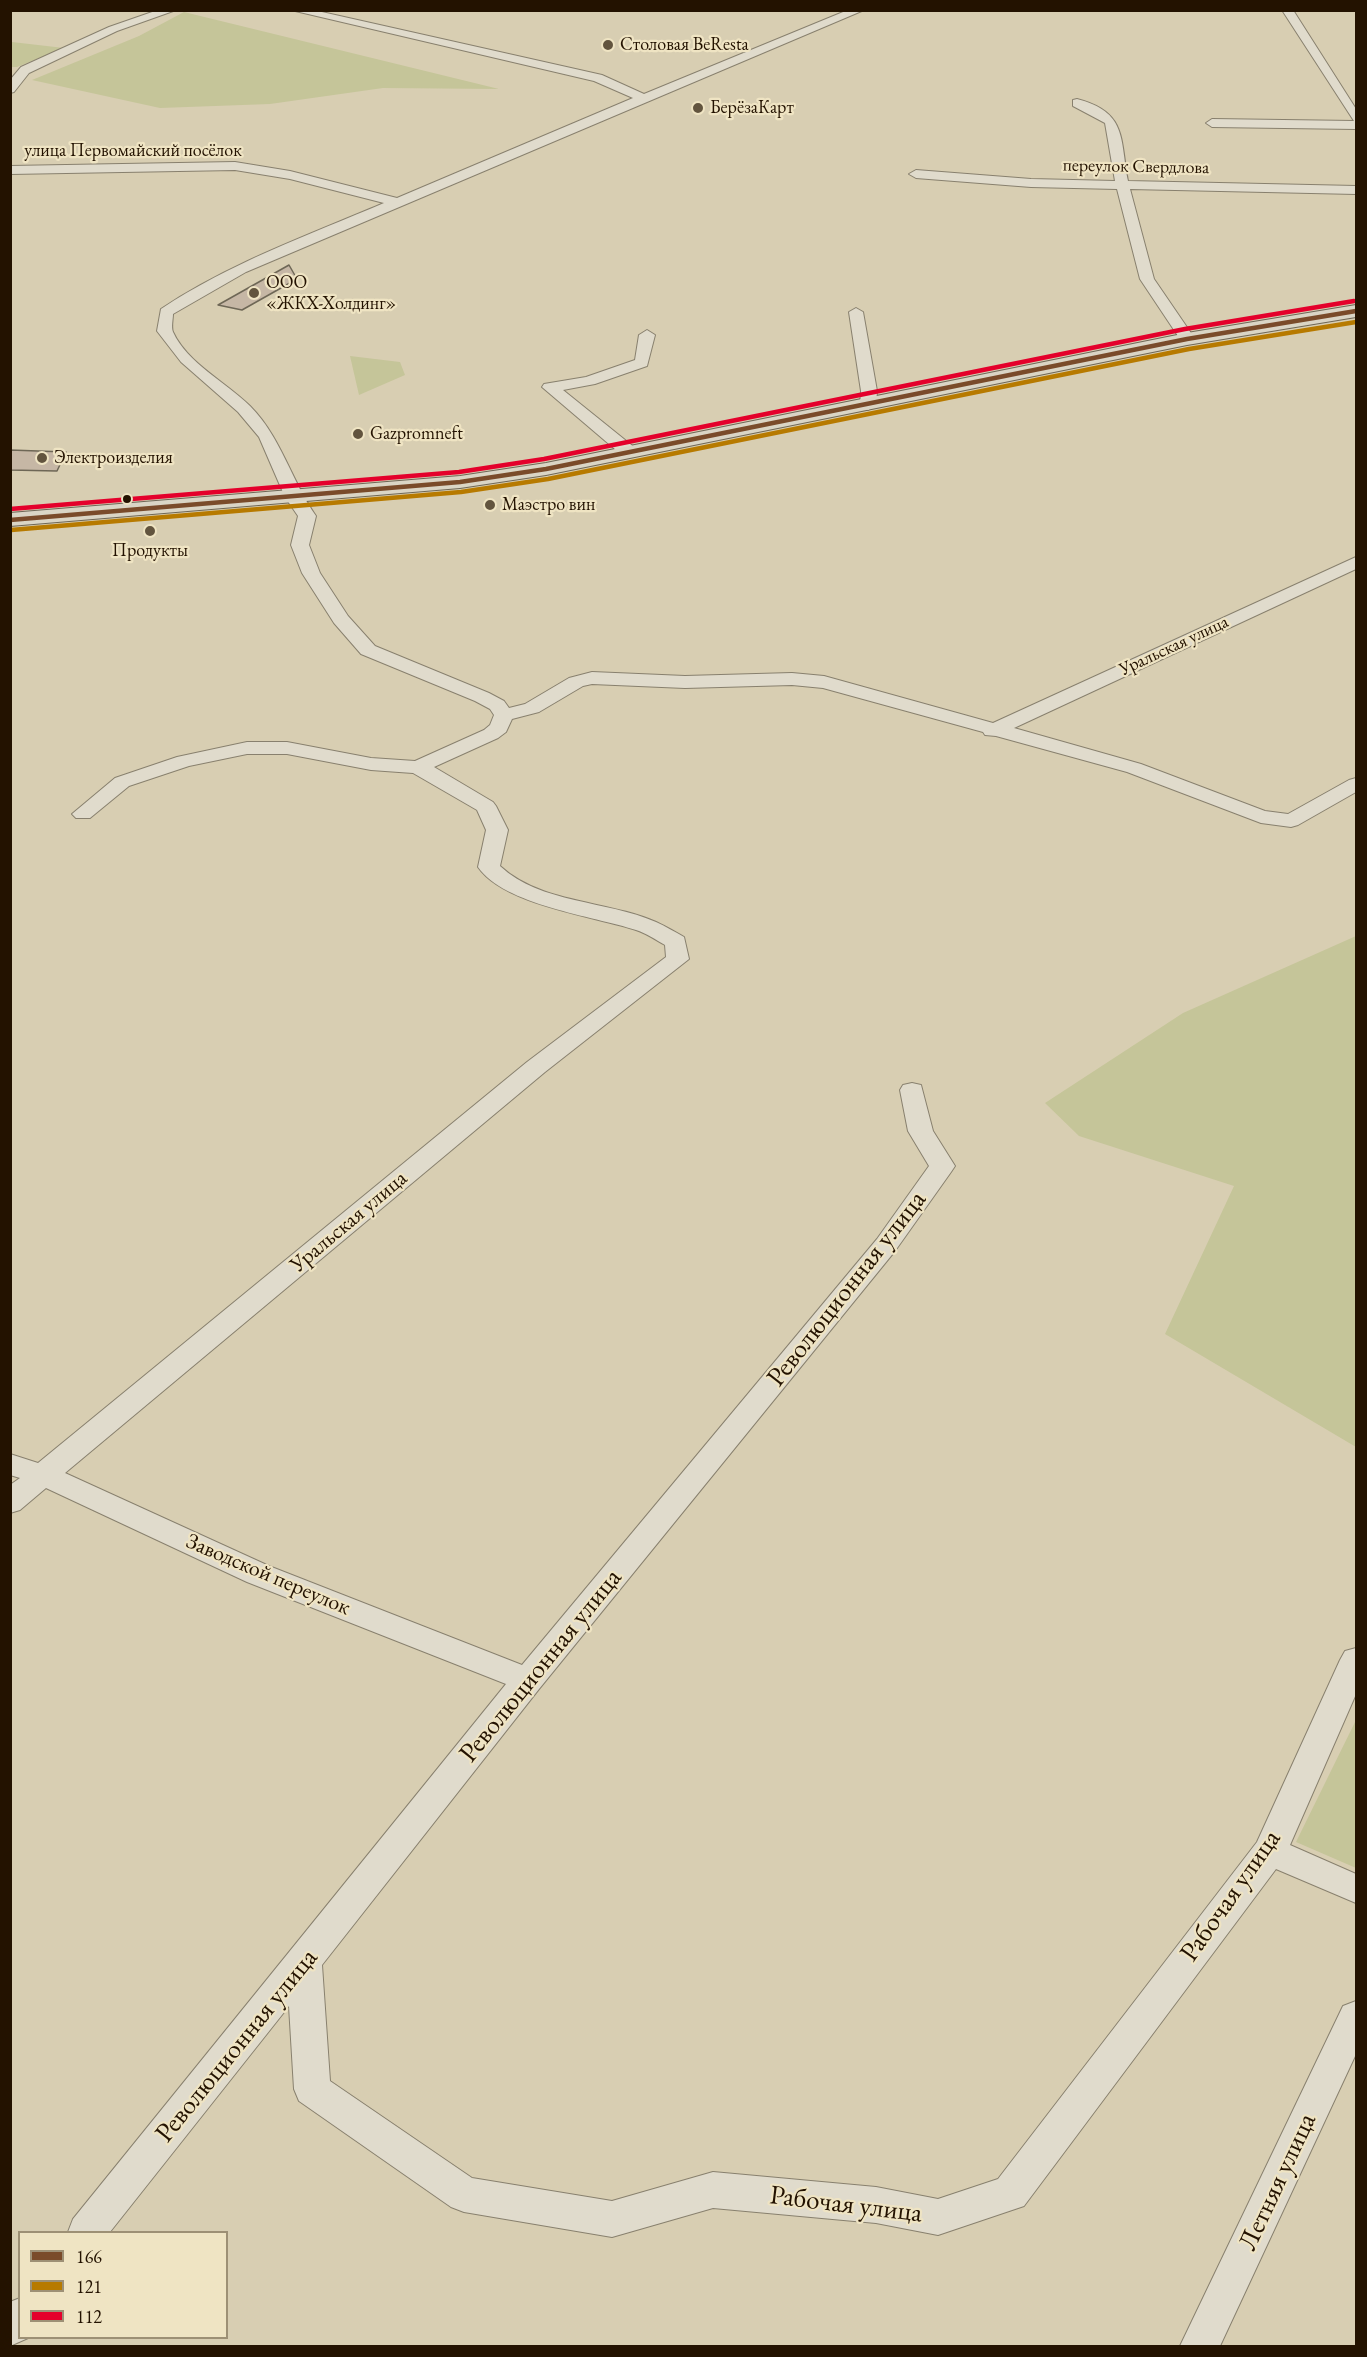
<!DOCTYPE html>
<html>
<head>
<meta charset="utf-8">
<style>
	body { margin:0 }
	#map { position:relative; width:1367px; height:2357px; overflow:hidden; background:#d8ceb2; font-family:"EB Garamond",serif }
	canvas { display:block }
	.frame { position:absolute; inset:0; border:12px solid #231200; pointer-events:none }
	.legend { position:absolute; left:18px; top:2231px; width:210px; height:108px; box-sizing:border-box; background:#efe4c3; border:2px solid #9d9075; margin:0; padding:8px 10px; list-style:none; font-size:18px; color:#231200 }
	.legend li { display:flex; align-items:center; gap:12px; height:30px }
	.legend b { width:30px; border:2px solid #9d9075 }
</style>
</head>
<body>
<div id="map">
<canvas width="1367" height="2357"></canvas>
<div class="frame"></div>
<ul class="legend">
<li><b style="height:8px;background:#7a4b2a"></b>166</li>
<li><b style="height:8px;background:#b77a00"></b>121</li>
<li><b style="height:8px;background:#e4002b"></b>112</li>
</ul>
</div>
<script>
const ctx = document.querySelector('canvas').getContext('2d');
ctx.lineJoin = 'round';
function paint(path, color) { ctx.fillStyle = color; ctx.fill(path, 'evenodd'); }
function trace(path, color, width, dash) { ctx.strokeStyle = color; ctx.lineWidth = width; ctx.lineCap = dash ? 'butt' : 'round'; ctx.setLineDash(dash || []); ctx.stroke(path); }
function label(font, color, halo, rows, align = 'center') {
  ctx.font = font + ' "EB Garamond",serif'; ctx.lineWidth = 4.5; ctx.setLineDash([]); ctx.textBaseline = 'middle'; ctx.strokeStyle = halo; ctx.fillStyle = color; for (const [text, x, y, turn = 0] of rows) {
    ctx.save(); ctx.translate(x, y); ctx.rotate((+turn || 0) * Math.PI / 180); ctx.textAlign = isNaN(turn) ? turn : align; if (halo) ctx.strokeText(text, 0, 0); ctx.fillText(text, 0, 0); ctx.restore();
  }
}
paint(new Path2D(`
	M184 12 499 89 383 88 270 104 160 108 32 80 139 36Z
	M12 42 64 48 17 67H11Z
	M350 356 400 362 405 375 359 395Z
	M1356 936V1447L1165 1334 1234 1186 1079 1136 1045 1103 1183 1013Z
	M1356 1720V1868L1296 1842Z`), '#c5c599');
const building = new Path2D(`
	M289 265 297 279 242 310 218 305Z
	M10 450 66 452 57 471 10 470Z`);
paint(building, '#c6b7a5');
trace(building, '#6e6756', 1.5);
const minor = new Path2D(`
	M158 10H176L117 31 29 73 14 92 10 93V80L21 67 109 27Z
	M291 10H313L602 75 644 94 848 10H864L246 272 173 314C173 319 171 327 173 332 187 363 226 382 250 406 281 437 291 480 316 516L309 545 320 573 348 616 375 646 489 693 504 701 509 708 525 704 569 678 592 672 685 676 792 673 824 676 993 723 1356 557V569L1014 728 1141 764 1265 811 1288 814 1349 780 1356 778V792L1298 825 1291 827 1261 823 1127 772 996 736 985 735 983 732 823 688 792 685 685 688 592 684 583 686 539 712 512 719 506 732 498 738 434 767 493 802 496 806 508 830 500 866C541 904 606 900 656 922 665 926 675 932 684 937L689 959 545 1072 65 1473 269 1566 522 1665 877 1239 929 1166 908 1131 900 1090 903 1085 912 1083 921 1085 933 1131 955 1166 951 1172 895 1251 539 1689 322 1965 330 2081 472 2178 612 2201 713 2172 876 2187 938 2199 998 2179 1257 1842 1340 1660 1345 1651 1356 1648V1694L1290 1845 1356 1874V1903L1276 1869 1024 2206 938 2235 876 2223 713 2208 612 2237 464 2212 451 2207 299 2101 294 2089 289 2006 110 2232H68L73 2219 506 1684 247 1582 46 1488 20 1510 10 1513V1485L20 1478 10 1475V1454L38 1463 527 1062 666 957 665 945C656 940 646 933 636 930 593 916 504 905 478 867L486 830 477 810 413 773 371 770 287 754H247L189 766 129 786 90 818H76L72 814 115 778 177 757 247 742H287L371 758 415 761 484 730 490 725 494 715 490 709 475 701 361 654 334 623 302 573 291 545 298 516 285 497 259 437 238 412 181 362 157 331 161 309C230 263 309 235 384 203L290 179 235 170 10 174V166L235 162 290 171 397 198 633 98 594 81Z
	M1282 10H1293L1356 109V129L1212 127 1206 123 1212 119 1354 121Z
	M1077 99C1127 112 1120 138 1128 181L1356 186V194L1130 189 1154 279 1195 339 1192 342H1182L1140 279 1117 189 1031 187 916 178 909 174 916 170 1031 179 1115 181 1105 123 1073 106V100Z
	M856 308 863 312 877 391 876 405 868 410 860 405 861 391 849 312Z
	M647 330 655 335 647 366 595 384 563 390 635 448 637 452 635 456H623L542 387 544 384 586 377 635 360 639 335Z
	M1356 2001V2054L1220 2346H1180L1343 2006Z
	M20 2298V2338H28L10 2346V2302Z`);
const major = new Path2D(`
	M1356 305V317L1187 345 546 475 460 488 10 526V513L460 476 546 463 1187 333Z`);
trace(minor, '#88806e', 2);
trace(major, '#6e6756', 2);
paint(minor, '#e0dbcc');
paint(major, '#dad5c5');
trace(new Path2D(`
	M10 520 460 482 546 469 1187 339 1356 311`), '#7a4b2a', 4.5);
trace(new Path2D(`
	M11 530 461 492 548 479 1189 349 1356 322`), '#b77a00', 4.5);
trace(new Path2D(`
	M10 509 459 472 544 459 1185 329 1354 301`), '#e4002b', 4.5);
for (const [x, y, r, color] of [
	[608,45,6,"#62543e"],
	[698,108,6,"#62543e"],
	[254,293,6,"#62543e"],
	[358,434,6,"#62543e"],
	[42,458,6,"#62543e"],
	[127,499,5,"#231200"],
	[490,505,6,"#62543e"],
	[150,531,6,"#62543e"]
]) { const dot = new Path2D(); dot.arc(x, y, r, 0, 2 * Math.PI); ctx.fillStyle = color; ctx.fill(dot); trace(dot, '#efe4c3', 2); }
label('18px', '#231200', '#efe4c3', [
	["Столовая BeResta",620,45],
	["БерёзаКарт",710,108],
	["ООО",266,283],
	["«ЖКХ-Холдинг»",266,304],
	["Gazpromneft",370,434],
	["Электроизделия",54,458],
	["Маэстро вин",502,505],
	["Продукты",150,551,"center"]
], 'left');
label('18px', '#231200', '#efe4c3', [
	["улица Первомайский посёлок",133,151],
	["переулок Свердлова",1136,167,1],
	["Уральская улица",1174,646,-25]
]);
label('22px', '#231200', '#efe4c3', [
	["Уральская улица",349,1222,-40],
	["Заводской переулок",268,1575,23]
]);
label('27px', '#231200', '#efe4c3', [
	["Революционная улица",847,1289,-52],
	["Революционная улица",541,1666,-51],
	["Рабочая улица",1231,1896,-55],
	["Революционная улица",237,2046,-51],
	["Летняя улица",1278,2182,-65],
	["Рабочая улица",846,2205,7]
]);
</script>
</body>
</html>
